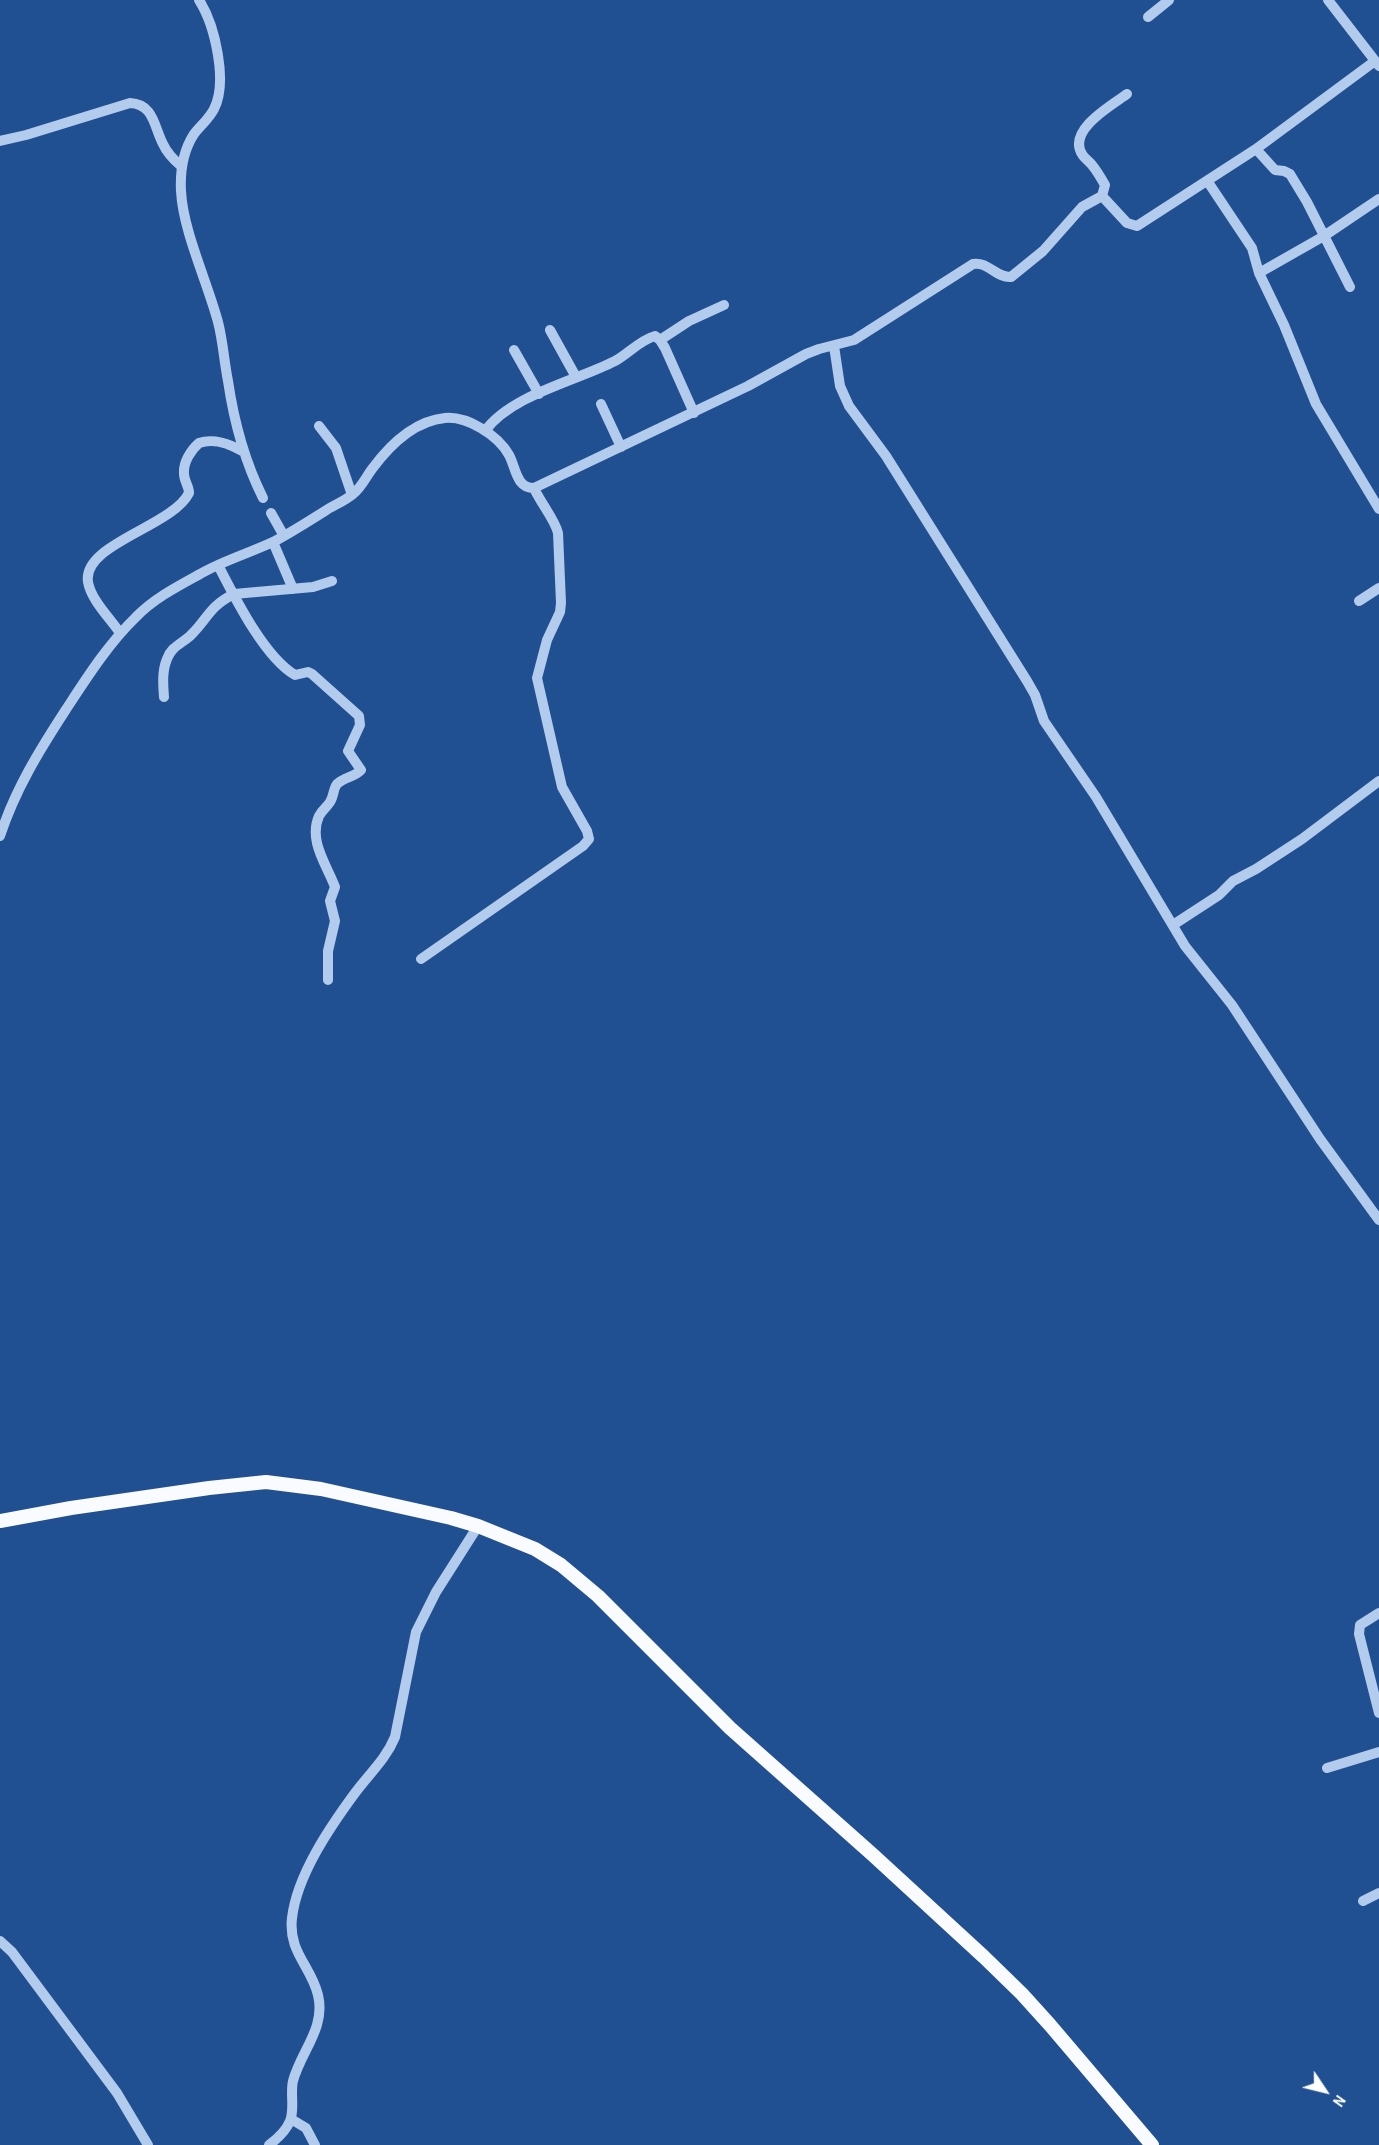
<!DOCTYPE html>
<html>
<head>
<meta charset="utf-8">
<style>
	body { margin:0 }
	#map { position:relative; width:1379px; height:2145px; overflow:hidden; background:#215092; font-family:"Archivo Narrow",sans-serif }
	canvas { display:block }
	.north { position:absolute; left:1295px; top:2061px; width:60px; height:60px; -webkit-text-stroke:4px #215092; paint-order:stroke; rotate:125deg; font-size:16px; font-weight:700; line-height:24px; text-align:center; color:#fff }
	.north::after { content:''; display:block; margin:auto; width:21px; height:27px; background:#fff; clip-path:polygon(50% 0,100% 100%,50% 72%,0 100%) }
</style>
</head>
<body>
<div id="map">
<canvas width="1379" height="2145"></canvas>
<div class="north">N</div>
</div>
<script>
const ctx = document.querySelector('canvas').getContext('2d');
ctx.lineJoin = 'round';
function trace(path, color, width, dash) { ctx.strokeStyle = color; ctx.lineWidth = width; ctx.lineCap = dash ? 'butt' : 'round'; ctx.setLineDash(dash || []); ctx.stroke(path); }
trace(new Path2D(`
	M199 0C215 25 228 82 214 109 209 119 200 126 194 134 183 151 180 171 181 191 183 231 207 281 218 322 223 341 224 361 228 381 234 422 244 460 263 498
	M1328 0 1379 66
	M1148 17 1169 0
	M0 141 26 135 130 103C154 104 154 127 163 144 167 153 174 160 181 166
	M1256 149 1275 170 1284 171 1290 174 1307 202 1350 287
	M1208 182 1252 248 1259 273 1284 325 1316 404 1379 509
	M1102 196 1105 185C1101 178 1097 171 1092 165 1089 161 1084 158 1082 154 1067 130 1112 105 1127 94
	M1259 273 1324 236 1379 199
	M550 330 576 377
	M660 340 689 321 724 305
	M834 346 840 386 849 406 886 456 1027 681 1035 695 1044 721 1096 797 1185 946 1232 1005 1320 1139 1379 1220
	M514 350 539 394
	M601 404 621 447
	M319 426 336 448 352 495
	M485 431C511 395 576 381 615 361 628 354 640 340 655 336L660 340 665 348 694 413
	M271 513 284 536
	M273 542 293 589
	M218 565C234 596 264 657 295 675L308 672 312 674 359 716 360 725 348 751 361 770C355 777 344 777 337 784 333 789 334 796 330 802 327 807 322 810 319 816 308 841 327 865 335 887L330 901 335 921 328 951V980
	M1359 601 1379 588
	M120 633C110 618 91 600 88 582 82 544 172 527 189 493 189 486 184 481 184 474 183 462 191 450 199 443 213 438 230 444 242 451
	M164 697C163 684 162 671 167 659 171 647 181 644 190 636 208 619 208 607 234 594L313 587 332 581
	M0 836C15 790 39 751 65 711 86 679 108 644 136 617 153 599 178 586 200 574 224 560 250 553 275 541 292 532 309 521 325 511 334 505 345 501 353 494 361 488 366 477 372 469 389 446 414 421 445 418 467 416 498 435 509 455 516 468 516 488 534 488L748 386 806 354 819 349 854 340 973 264C988 261 996 278 1011 277L1043 251 1082 207 1102 196 1127 223 1137 226 1256 149 1375 61
	M1173 925 1219 895 1233 881 1256 869 1302 839 1379 781
	M421 959 583 846 589 839 587 831 562 787 537 678 547 640 560 612 561 603 558 533C555 520 540 502 534 488
	M1379 1613 1360 1625 1359 1634 1379 1713
	M1327 1768 1379 1752
	M1363 1901 1379 1893
	M0 1941 12 1952 117 2093 148 2145
	M291 2119 306 2128 315 2145
	M269 2145C277 2139 286 2131 290 2121 295 2109 290 2094 293 2081 301 2051 326 2028 318 1995 311 1966 288 1952 292 1918 297 1875 330 1827 355 1793 369 1774 386 1759 395 1737L416 1632 436 1592 478 1526`), '#b3cced', 10);
trace(new Path2D(`
	M0 1521 71 1508 209 1488 266 1482 321 1489 451 1518 478 1526 535 1549 561 1565 598 1596 730 1728 873 1855 984 1957 1022 1994 1050 2025 1152 2145`), '#f9fbff', 14);
</script>
</body>
</html>
